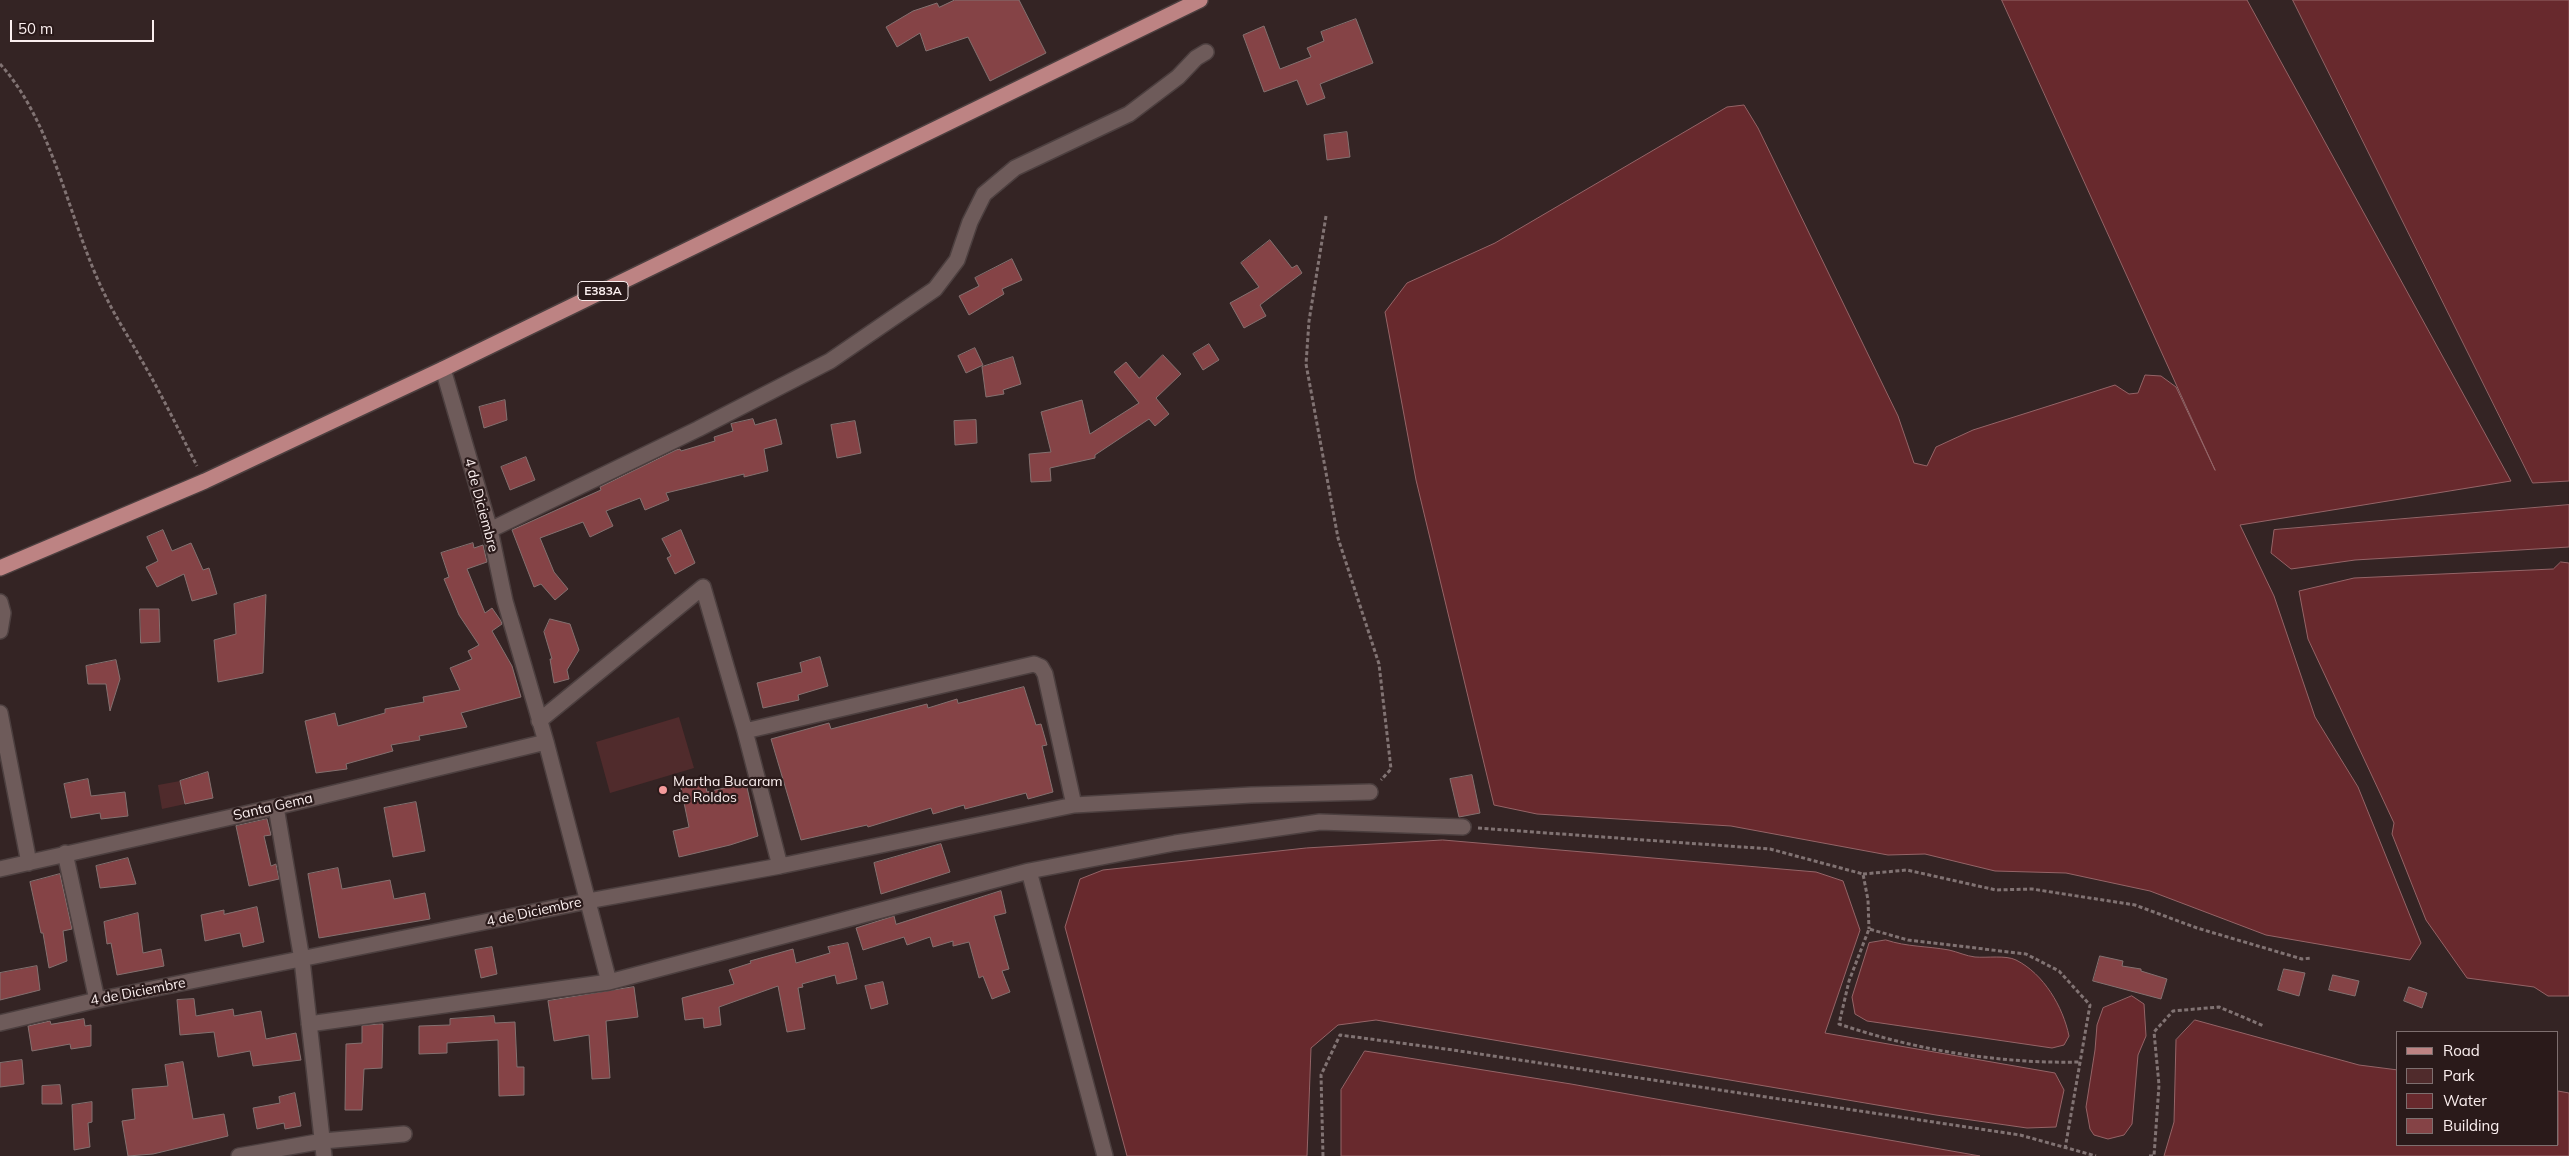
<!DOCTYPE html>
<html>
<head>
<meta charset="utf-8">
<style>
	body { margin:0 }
	#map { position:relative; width:2569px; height:1156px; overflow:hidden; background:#342424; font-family:Mulish,sans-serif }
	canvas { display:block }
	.legend { position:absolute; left:2396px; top:1031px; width:162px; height:115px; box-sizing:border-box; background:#2a1a1a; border:1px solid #7e6f6f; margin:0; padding:6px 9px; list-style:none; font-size:15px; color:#fbefef }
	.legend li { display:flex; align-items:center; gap:10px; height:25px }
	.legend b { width:25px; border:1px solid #7e6f6f }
	.scale { position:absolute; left:10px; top:20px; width:144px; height:22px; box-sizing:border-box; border:2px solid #fbefef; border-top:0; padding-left:6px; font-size:15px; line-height:18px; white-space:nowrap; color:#fbefef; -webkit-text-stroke:4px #2a1a1a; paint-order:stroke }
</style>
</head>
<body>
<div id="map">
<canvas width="2569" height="1156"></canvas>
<ul class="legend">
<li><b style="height:6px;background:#bd8383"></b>Road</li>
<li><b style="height:14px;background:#502b2c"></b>Park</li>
<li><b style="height:14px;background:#68292d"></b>Water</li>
<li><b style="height:14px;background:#854346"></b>Building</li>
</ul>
<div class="scale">50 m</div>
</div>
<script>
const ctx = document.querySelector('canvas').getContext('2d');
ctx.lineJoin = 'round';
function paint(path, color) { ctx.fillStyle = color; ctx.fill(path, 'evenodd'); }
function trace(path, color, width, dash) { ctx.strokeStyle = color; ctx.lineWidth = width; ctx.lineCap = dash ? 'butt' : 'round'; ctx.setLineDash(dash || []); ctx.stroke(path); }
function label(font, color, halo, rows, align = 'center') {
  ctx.font = font + ' Mulish,sans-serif'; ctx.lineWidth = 4.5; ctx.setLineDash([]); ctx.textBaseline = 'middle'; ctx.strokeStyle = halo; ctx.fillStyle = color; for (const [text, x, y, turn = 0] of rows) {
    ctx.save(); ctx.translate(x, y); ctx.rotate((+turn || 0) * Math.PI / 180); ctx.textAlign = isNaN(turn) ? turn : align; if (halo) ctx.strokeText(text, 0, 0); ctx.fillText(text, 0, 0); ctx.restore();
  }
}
paint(new Path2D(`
	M679 717 694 768 610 793 596 742Z
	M180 781 185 804 162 809 158 785Z`), '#502b2c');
const water = new Path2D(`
	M2002 0H2247L2511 481 2240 525 2274 596 2315 717 2358 787 2421 943 2410 960 2266 935 2150 891 2066 873 1995 871 1925 854 1888 855 1731 826 1537 814 1494 805 1416 480 1385 312 1407 283 1495 243 1727 107 1744 105 1758 128 1898 416 1914 463 1927 466 1936 447 1973 430 2115 385 2129 394 2138 393 2145 375 2161 376 2176 387 2215 470Z
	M2293 0H2569V481L2533 483Z
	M2569 505V547L2355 560 2291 569 2271 553 2274 530Z
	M2561 562 2569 563V996H2548L2534 987 2467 978 2426 920 2392 834 2394 823 2308 639 2299 591 2354 578 2553 569Z
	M1443 840 1816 872 1843 881 1860 930 1825 1033 2055 1073 2064 1090 2056 1127 2027 1128 1936 1115 1376 1020 1338 1025 1311 1048 1307 1156H1127L1065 927 1080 879 1103 870 1306 848Z
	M1886 940C1907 947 1927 946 1949 950 1958 952 1966 956 1975 957 1987 958 2006 955 2016 960 2044 974 2063 1007 2069 1036L2064 1045 2052 1048 1867 1021 1855 1014 1852 997 1869 943Z
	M2132 996 2144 1004 2146 1036 2138 1055 2132 1124 2124 1135 2108 1139 2094 1135 2090 1129 2086 1107 2095 1050 2097 1025 2103 1008Z
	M2195 1020 2359 1065 2398 1070V1145H2558V1091L2569 1093V1156H2164L2174 1122 2176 1040Z
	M1365 1051 1571 1084 1980 1156H1341V1090Z`);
paint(water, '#68292d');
trace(water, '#946467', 1);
const building = new Path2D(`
	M955 0H1019L1046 53 990 81 968 37 926 51 920 33 897 47 886 27 913 11 937 3 939 7Z
	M1356 19 1373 63 1320 84 1325 98 1307 105 1297 80 1264 92 1243 35 1264 26 1280 69 1311 57 1307 48 1324 41 1321 32Z
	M1347 132 1350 157 1327 160 1324 135Z
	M1270 240 1292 268 1297 265 1302 273 1260 305 1266 316 1244 328 1230 303 1259 287 1241 263Z
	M1012 259 1022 280 1002 289 1004 294 969 315 959 296 979 286 975 278Z
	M1209 344 1219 360 1203 370 1193 354Z
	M975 348 983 365 966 373 958 356Z
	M1163 355 1181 374 1156 398 1169 414 1155 426 1149 419 1095 455V458L1050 468 1051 481 1031 482 1029 454 1051 452 1041 412 1082 400 1090 434 1139 403 1114 372 1126 362 1139 378Z
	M1013 357 1021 384 1003 390 1004 394 986 397 982 367Z
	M505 400 507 420 484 428 479 407Z
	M753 419 755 425 776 419 782 444 764 449 768 471 744 477V474L666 493 669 500 645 510 640 498 606 511 613 526 590 537 583 522 540 538 554 572 568 589 555 600 541 584 534 587 512 530 601 490 600 487 676 450 680 449 681 451 715 441 714 437 733 431 731 424Z
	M976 420 977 443 955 445 954 421Z
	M855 421 861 453 837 458 831 425Z
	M526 457 535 480 510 490 501 467Z
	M163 530 172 551 191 543 203 570 209 568 217 594 192 601 184 574 157 587 146 567 158 561 147 537Z
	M681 530 695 563 675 574 667 558 671 556 662 539Z
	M473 543 474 548 483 545 487 562 467 569 485 613 492 608 501 621 502 624 492 631 512 666 521 697 461 713 467 727 419 736 420 740 391 745 393 751 346 764 347 769 316 773 305 721 335 713 338 726 385 713V709L424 702 423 697 460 690 450 668 472 659 468 651 479 645 459 615 444 579 449 577 441 553Z
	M266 595 263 673 218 682 214 640 236 634 234 604Z
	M140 609H159L160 642 141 643Z
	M550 619 570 624 579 650 567 670 569 679 554 683 550 659H552L544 632Z
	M820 657 828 686 798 695 799 700 763 708 757 683 802 672 800 663Z
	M116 660 120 679 110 711 106 684H88L86 666Z
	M1024 687 1036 725 1041 724 1047 745 1042 746 1053 792 1028 799 1026 793 965 809 964 805 933 814 931 808 868 827 867 825 801 840 771 739 829 723 831 729 927 704 928 708 957 699 958 703Z
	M208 772 213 798 185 804 180 781Z
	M1472 775 1480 813 1459 817 1450 779Z
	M88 779 91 796 125 792 128 816 101 819 100 813 71 818 64 784Z
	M705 783 707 792 746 783 758 836 730 845 679 857 673 831 689 827 681 788Z
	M416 802 425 851 393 857 384 808Z
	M267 819 271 835 264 836 271 866 276 864 279 879 249 886 236 826Z
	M941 844 950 872 881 894 874 863Z
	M128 858 136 884 100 888 96 866Z
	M338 868 342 889 390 880 394 899 425 893 430 919 319 938 308 874Z
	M60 874 72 929 63 931 67 961 49 968 43 933H41L30 882Z
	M1001 891 1006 913 994 916 1009 969 1002 971 1010 992 992 999 983 976 979 978 969 942 953 946V941L933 947 930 937 907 945 904 937 863 950 856 928 894 916 896 924Z
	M257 907 264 942 243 947 240 933 205 941 201 915 224 910V914Z
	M138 913 143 953 161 949 164 966 117 975 111 943 107 944 104 922Z
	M848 943 857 979 837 984 835 975 802 984 803 987 798 988 805 1029 787 1032 778 986 719 1007 721 1025 704 1028 703 1018 685 1020 682 998 734 984 729 970 751 963 750 961 793 949 796 963 830 953 828 947Z
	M492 947 497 974 481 978 475 950Z
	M2100 956 2123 961 2122 966 2141 969V971L2167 979 2161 999 2093 981Z
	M37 966 40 990 0 1000V973Z
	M2284 969 2305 973 2299 996 2278 990Z
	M2333 975 2359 981 2355 996 2329 990Z
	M883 982 888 1004 871 1009 865 986Z
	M634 987 638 1017 606 1021 610 1078 592 1079 589 1035 554 1041 548 1001Z
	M2409 987 2427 993 2422 1008 2404 1001Z
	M194 999 196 1016 233 1009 234 1016 261 1011 266 1039 296 1033 301 1060 253 1066 250 1051 218 1057 214 1032 180 1035 177 1000Z
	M494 1016 495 1023 515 1022 517 1067H524V1095L499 1096 498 1040 447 1043V1053L419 1054V1026L450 1025V1019Z
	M84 1019 85 1026 91 1025V1046L71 1049 70 1044 32 1051 28 1026 50 1021 51 1024Z
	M379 1024H383L382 1068 364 1069 362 1110H345L346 1044 362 1043V1026Z
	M22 1060 24 1084 0 1087V1063Z
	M183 1062 193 1119 224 1114 228 1136 153 1154 128 1156 122 1121 135 1119 132 1089 168 1086 165 1065Z
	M60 1085 62 1104H42V1086Z
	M295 1093 301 1126 285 1129 284 1123 257 1129 253 1108 280 1103 279 1097Z
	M92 1102V1122L88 1123 90 1147 74 1150 72 1105Z`);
paint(building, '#854346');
trace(building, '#847170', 1);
const minor = new Path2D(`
	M443 369 490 530 505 601 546 742 609 982
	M490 530 698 429 830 361 935 289 957 260 970 222 984 194 1015 168 1129 114 1178 77 1196 58 1206 52
	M0 602 3 613 0 631
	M0 713 29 863
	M539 721 703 587 745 731 780 866
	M745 731 1034 664 1041 667 1045 674 1074 805
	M276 807 302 960 324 1156
	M65 853 97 1000
	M0 869 276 807 546 742
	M0 1023 97 1000 588 901 780 866 1074 805 1251 795 1370 792
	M309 1024 609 982 1029 871
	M239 1156 323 1141 404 1134
	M1105 1156 1029 871 1175 843 1320 822 1463 827`);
const major = new Path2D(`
	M0 568 205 481 443 369 1200 0`);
trace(minor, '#4c3f3f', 18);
trace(major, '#4c3f3f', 18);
trace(new Path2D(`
	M0 64C54 123 69 223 105 295 116 318 130 339 142 361 162 395 179 431 197 466
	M1326 216 1309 321 1306 364 1338 538 1379 664 1391 769 1381 780
	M1478 828 1770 849 1863 874 1868 900 1869 929
	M1863 874 1907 870 1996 890 2032 889 2135 905 2197 928 2302 959 2312 958
	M2065 1149 2090 1005 2059 971 2026 954 1908 940 1869 929 1849 981 1839 1024C1915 1050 2000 1064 2080 1062
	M1323 1156 1321 1075 1340 1035 1453 1050 2020 1135 2096 1156
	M2149 1156H2154L2159 1085 2154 1032 2173 1011 2219 1007 2264 1026`), '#817373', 3, [4, 2.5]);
trace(minor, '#6e5b5a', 15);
trace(major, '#bd8383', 15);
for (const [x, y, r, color] of [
	[663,790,5,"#f59b9c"]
]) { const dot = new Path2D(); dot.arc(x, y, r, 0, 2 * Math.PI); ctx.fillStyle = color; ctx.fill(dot); trace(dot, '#2a1a1a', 2); }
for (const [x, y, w] of [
	[603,291,50]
]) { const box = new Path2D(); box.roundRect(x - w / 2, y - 9.5, w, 19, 4); ctx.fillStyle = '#2a1a1a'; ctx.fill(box); trace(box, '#fbefef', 1); }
label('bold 12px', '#fbefef', null, [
	["E383A",603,291]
]);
label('14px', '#fbefef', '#2a1a1a', [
	["4 de Diciembre",481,505,75],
	["Santa Gema",273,807,-13],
	["4 de Diciembre",534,912,-12],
	["4 de Diciembre",138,992,-11]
]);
label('14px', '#fbefef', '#2a1a1a', [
	["Martha Bucaram",673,782],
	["de Roldos",673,798]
], 'left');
</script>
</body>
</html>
